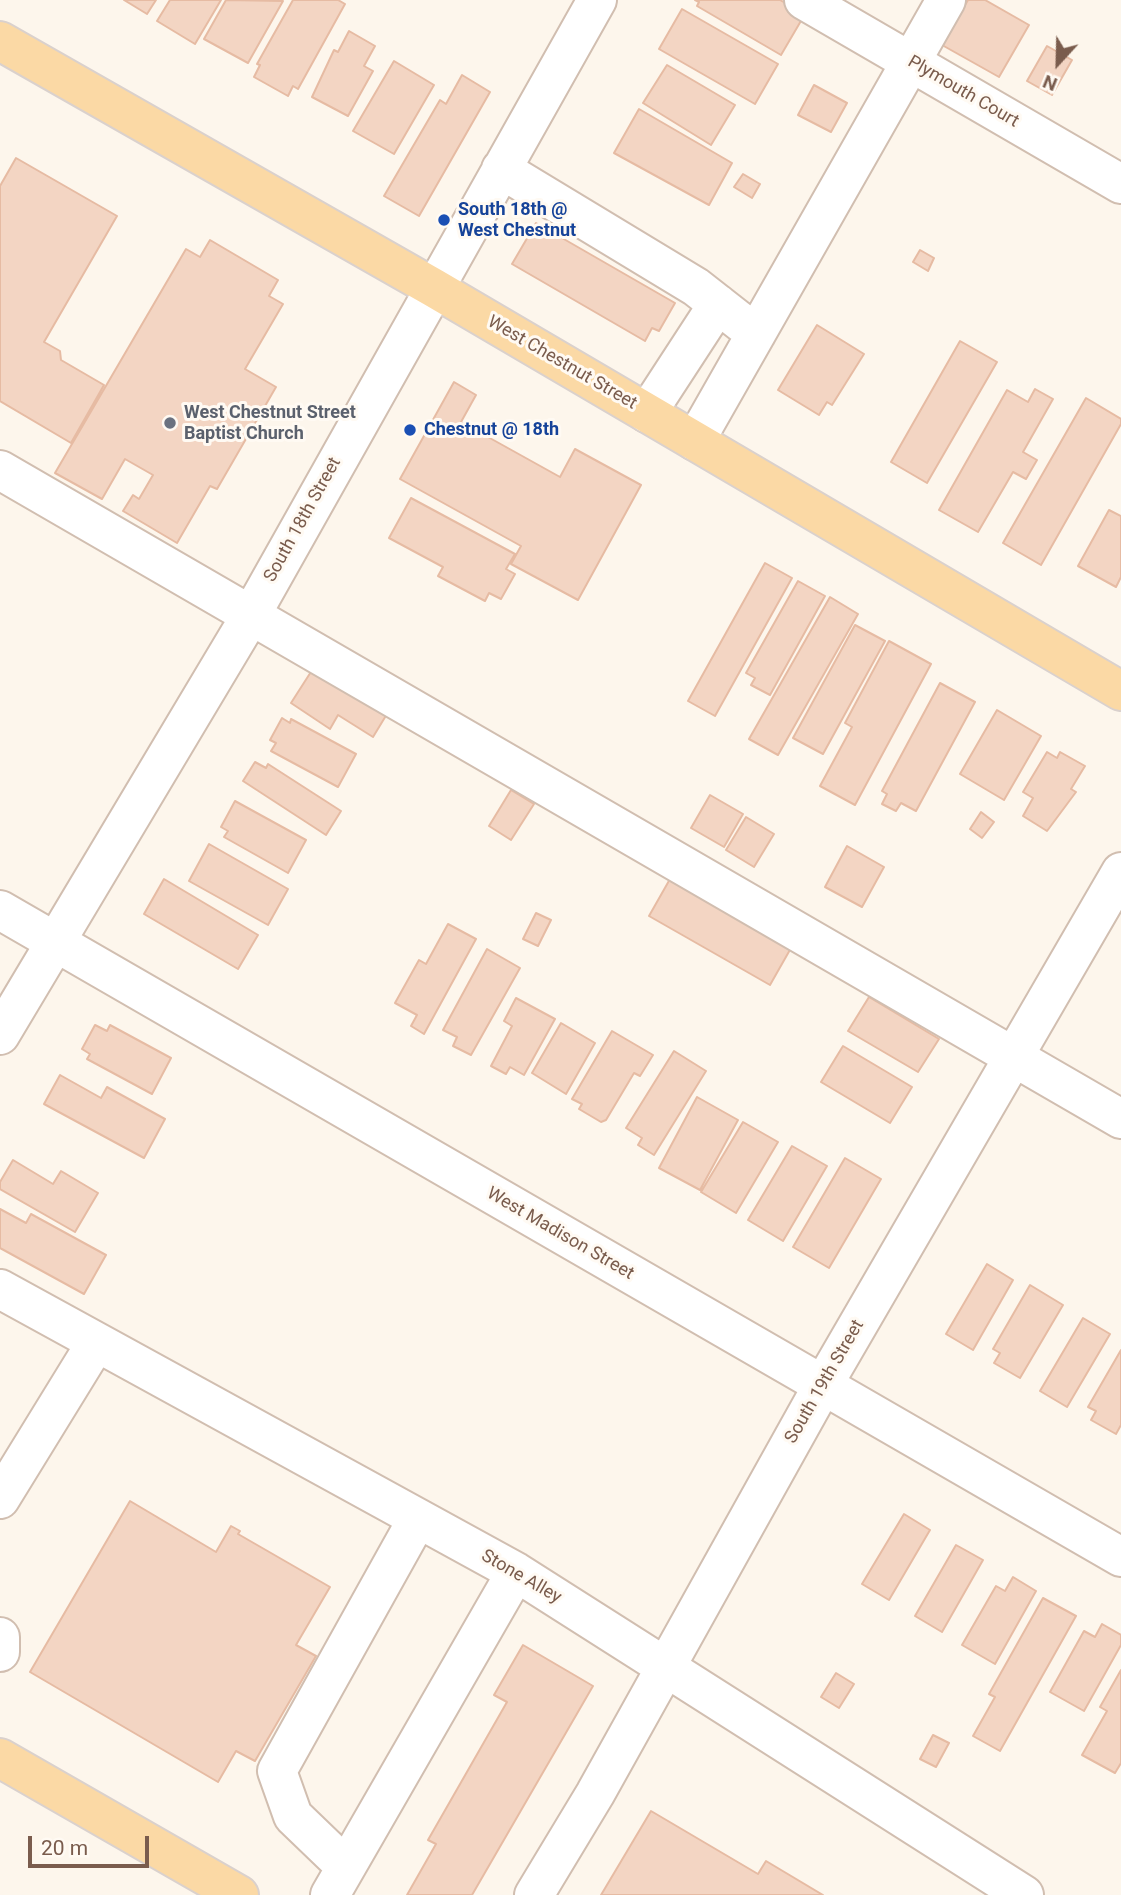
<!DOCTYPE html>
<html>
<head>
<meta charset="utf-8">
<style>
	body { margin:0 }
	#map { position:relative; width:1121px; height:1895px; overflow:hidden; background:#fdf6ec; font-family:Roboto,sans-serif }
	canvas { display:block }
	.north { position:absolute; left:1023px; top:28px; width:70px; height:70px; -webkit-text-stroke:5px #fffaf3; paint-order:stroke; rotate:202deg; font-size:19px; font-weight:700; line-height:28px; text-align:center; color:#7a5c4d }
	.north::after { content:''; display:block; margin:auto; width:24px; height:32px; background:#7a5c4d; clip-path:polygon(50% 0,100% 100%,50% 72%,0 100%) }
	.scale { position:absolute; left:28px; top:1836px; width:121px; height:32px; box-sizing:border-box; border:4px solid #7a5c4d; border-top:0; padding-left:9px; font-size:21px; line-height:24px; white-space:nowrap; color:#7a5c4d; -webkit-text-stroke:5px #fffaf3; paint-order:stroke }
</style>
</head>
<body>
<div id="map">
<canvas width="1121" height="1895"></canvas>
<div class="north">N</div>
<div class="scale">20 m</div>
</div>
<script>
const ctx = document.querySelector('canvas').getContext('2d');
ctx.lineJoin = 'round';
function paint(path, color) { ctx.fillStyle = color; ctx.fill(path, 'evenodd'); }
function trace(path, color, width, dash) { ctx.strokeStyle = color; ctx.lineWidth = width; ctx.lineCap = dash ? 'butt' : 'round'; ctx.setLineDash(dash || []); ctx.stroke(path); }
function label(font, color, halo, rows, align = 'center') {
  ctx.font = font + ' Roboto,sans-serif'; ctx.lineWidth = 6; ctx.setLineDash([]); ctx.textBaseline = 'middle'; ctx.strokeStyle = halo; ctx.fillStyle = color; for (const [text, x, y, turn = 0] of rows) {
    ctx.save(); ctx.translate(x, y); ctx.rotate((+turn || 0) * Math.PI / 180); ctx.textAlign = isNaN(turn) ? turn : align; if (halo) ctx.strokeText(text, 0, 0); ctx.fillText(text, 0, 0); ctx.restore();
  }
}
const building = new Path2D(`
	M124 0H156L147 14Z
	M170 0H221L195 44 157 21Z
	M226 0 283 1 248 63 204 39Z
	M293 0H338L345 4 298 89 293 86 288 96 254 77 260 65 257 64Z
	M695 0H780L805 14 781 55 697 6 699 2Z
	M968 0H985L1029 25 999 77 942 45Z
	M682 9 778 64 755 104 659 49Z
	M349 31 375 46 364 66 373 71 348 116 312 97 334 50 338 52Z
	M1047 46 1072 60 1052 95 1027 81Z
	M394 61 434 85 394 154 353 131Z
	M667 65 735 105 711 145 643 103Z
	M462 75 490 92 419 216 384 196 440 100 446 104Z
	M814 85 847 103 831 132 798 115Z
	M639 109 732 163 709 205 614 153Z
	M16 158 117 216 44 342 60 351 61 360 104 385 71 443 0 401V186Z
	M743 174 760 184 752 198 734 187Z
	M536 223 675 303 659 331 652 328 645 341 512 264Z
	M210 240 278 280 269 296 283 304 245 369 276 387 217 489 210 486 177 543 123 511 133 495 139 499 153 475 125 459 102 499 55 473 186 249 200 257Z
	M920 250 934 258 928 271 913 262Z
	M817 325 864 354 832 405 827 402 819 415 778 390Z
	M960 341 997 362 927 483 891 462Z
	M454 382 476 395 461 422 560 477 575 449 641 485 578 600 511 564 521 546 400 479Z
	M1035 389 1053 399 1023 452 1037 460 1026 479 1013 472 978 532 939 510 1007 390 1028 402Z
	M1086 398 1121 419V424L1041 565 1003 543Z
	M411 498 515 554 506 569 515 574 501 599 489 593 485 601 438 576 443 567 389 538Z
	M1109 510 1121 516V577L1116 587 1078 566Z
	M765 563 792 578 715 716 688 701Z
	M798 581 825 596 770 695 751 685 755 678 746 673Z
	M830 597 858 614 778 755 749 739Z
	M855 625 885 641 823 754 793 738Z
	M889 641 931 664 855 805 820 786 852 727 845 723Z
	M316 664 390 709 373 737 338 715 330 729 291 703Z
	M940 683 975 702 916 811 901 803 896 811 882 804 887 794 882 791Z
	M997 710 1041 736 1004 800 960 774Z
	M282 718 290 723 291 719 356 754 338 787 271 751 276 743 270 740Z
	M1047 752 1057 758 1060 752 1085 766 1071 789 1076 792 1047 831 1023 816 1033 798 1023 792Z
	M255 762 266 768 268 764 341 811 326 835 243 781Z
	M511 790 534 804 511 840 489 826Z
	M710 795 743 814 724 847 691 828Z
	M235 801 306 840 288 873 224 837 228 831 221 827Z
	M981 812 994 822 982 838 970 829Z
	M746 817 774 834 754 867 726 850Z
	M209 844 288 889 268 925 189 881Z
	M847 846 884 867 862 907 825 887Z
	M164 879 258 935 238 969 144 914Z
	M670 879 791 948 770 985 649 916Z
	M536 913 551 920 538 946 523 939Z
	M448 924 476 939 424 1034 411 1026 417 1015 395 1003 419 960 426 964Z
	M487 949 520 968 471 1055 453 1046 457 1037 443 1030Z
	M869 997 939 1039 918 1072 848 1031Z
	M516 998 555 1019 524 1075 510 1067 506 1074 491 1066 512 1026 504 1021Z
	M561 1023 595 1043 566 1094 532 1073Z
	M95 1025 107 1031 110 1025 171 1058 152 1094 87 1059 90 1054 82 1049Z
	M612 1031 653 1055 640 1076 634 1073 606 1120 601 1122 579 1109 582 1104 572 1099Z
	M843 1046 912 1087 890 1123 821 1082Z
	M674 1051 706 1071 654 1155 638 1145 642 1138 626 1128Z
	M60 1075 101 1098 107 1087 165 1119 144 1158 44 1104Z
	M697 1097 738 1120 700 1190 659 1168Z
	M743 1122 778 1142 736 1213 701 1192Z
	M792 1146 827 1166 783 1241 748 1220Z
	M845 1158 881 1179 829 1268 793 1247Z
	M13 1160 53 1184 61 1171 98 1193 75 1232 0 1189V1182Z
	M0 1209 26 1223 31 1214 106 1255 84 1294 0 1248Z
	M987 1264 1013 1280 973 1350 946 1334Z
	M1030 1285 1063 1305 1020 1378 994 1363 1000 1353 993 1349Z
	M1083 1318 1110 1334 1067 1407 1040 1391Z
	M1121 1350V1425L1116 1434 1091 1420 1096 1411 1088 1407Z
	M130 1501 216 1552 231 1526 240 1531 238 1534 330 1587 296 1645 316 1656 255 1761 236 1751 218 1782 30 1672Z
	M904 1514 930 1530 889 1600 862 1584Z
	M956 1545 983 1560 942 1632 915 1616Z
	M1013 1577 1036 1591 995 1664 962 1645 996 1586 1005 1591Z
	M1043 1598 1076 1616 1000 1751 973 1736 995 1697 989 1694Z
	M1102 1624 1121 1635V1645L1084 1711 1050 1692 1084 1631 1095 1637Z
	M523 1645 593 1686 472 1895H407L436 1844 428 1840 507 1702 494 1695Z
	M1121 1670V1763L1115 1773 1082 1755 1107 1711 1100 1707Z
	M836 1673 854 1684 839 1708 821 1697Z
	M933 1735 949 1743 936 1767 920 1759Z
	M651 1811 758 1874 766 1861 823 1895H601Z`);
paint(building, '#f3d5c3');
trace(building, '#e6bba3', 2);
const minor = new Path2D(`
	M804 0 1121 184
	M501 169 696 287 756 334
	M647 413 718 304
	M695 441 946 0
	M0 470 1121 1119
	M0 910 1121 1557
	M0 1035 251 615 597 0
	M0 1289 516 1572 1024 1895
	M0 1499 96 1343
	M0 1637V1652
	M346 1867 293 1816 277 1771 418 1518
	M330 1895 516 1572
	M534 1895 595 1794 823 1385 1121 872`);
const major = new Path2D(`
	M0 41 434 288 1121 691
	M0 1758 239 1895`);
trace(minor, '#d1beb0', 42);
trace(major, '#dad1cd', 42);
trace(minor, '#fff', 38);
trace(major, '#fbd9a5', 38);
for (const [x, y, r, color] of [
	[444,220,7,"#1a4fb4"],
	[170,423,7,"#6b7280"],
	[410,430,7,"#1a4fb4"]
]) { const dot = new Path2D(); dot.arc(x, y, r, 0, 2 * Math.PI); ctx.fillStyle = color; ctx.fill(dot); trace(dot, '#fffaf3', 2.5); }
label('18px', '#7a5c4d', '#fffaf3', [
	["Plymouth Court",963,92,30],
	["West Chestnut Street",562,363,30],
	["South 18th Street",303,520,-61],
	["West Madison Street",560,1234,30],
	["South 19th Street",825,1382,-60],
	["Stone Alley",521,1577,30]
]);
label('bold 18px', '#164399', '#fffaf3', [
	["South 18th @",458,210],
	["West Chestnut",458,231],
	["Chestnut @ 18th",424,430]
], 'left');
label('bold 18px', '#5b616d', '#fffaf3', [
	["West Chestnut Street",184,413],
	["Baptist Church",184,434]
], 'left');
</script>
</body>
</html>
